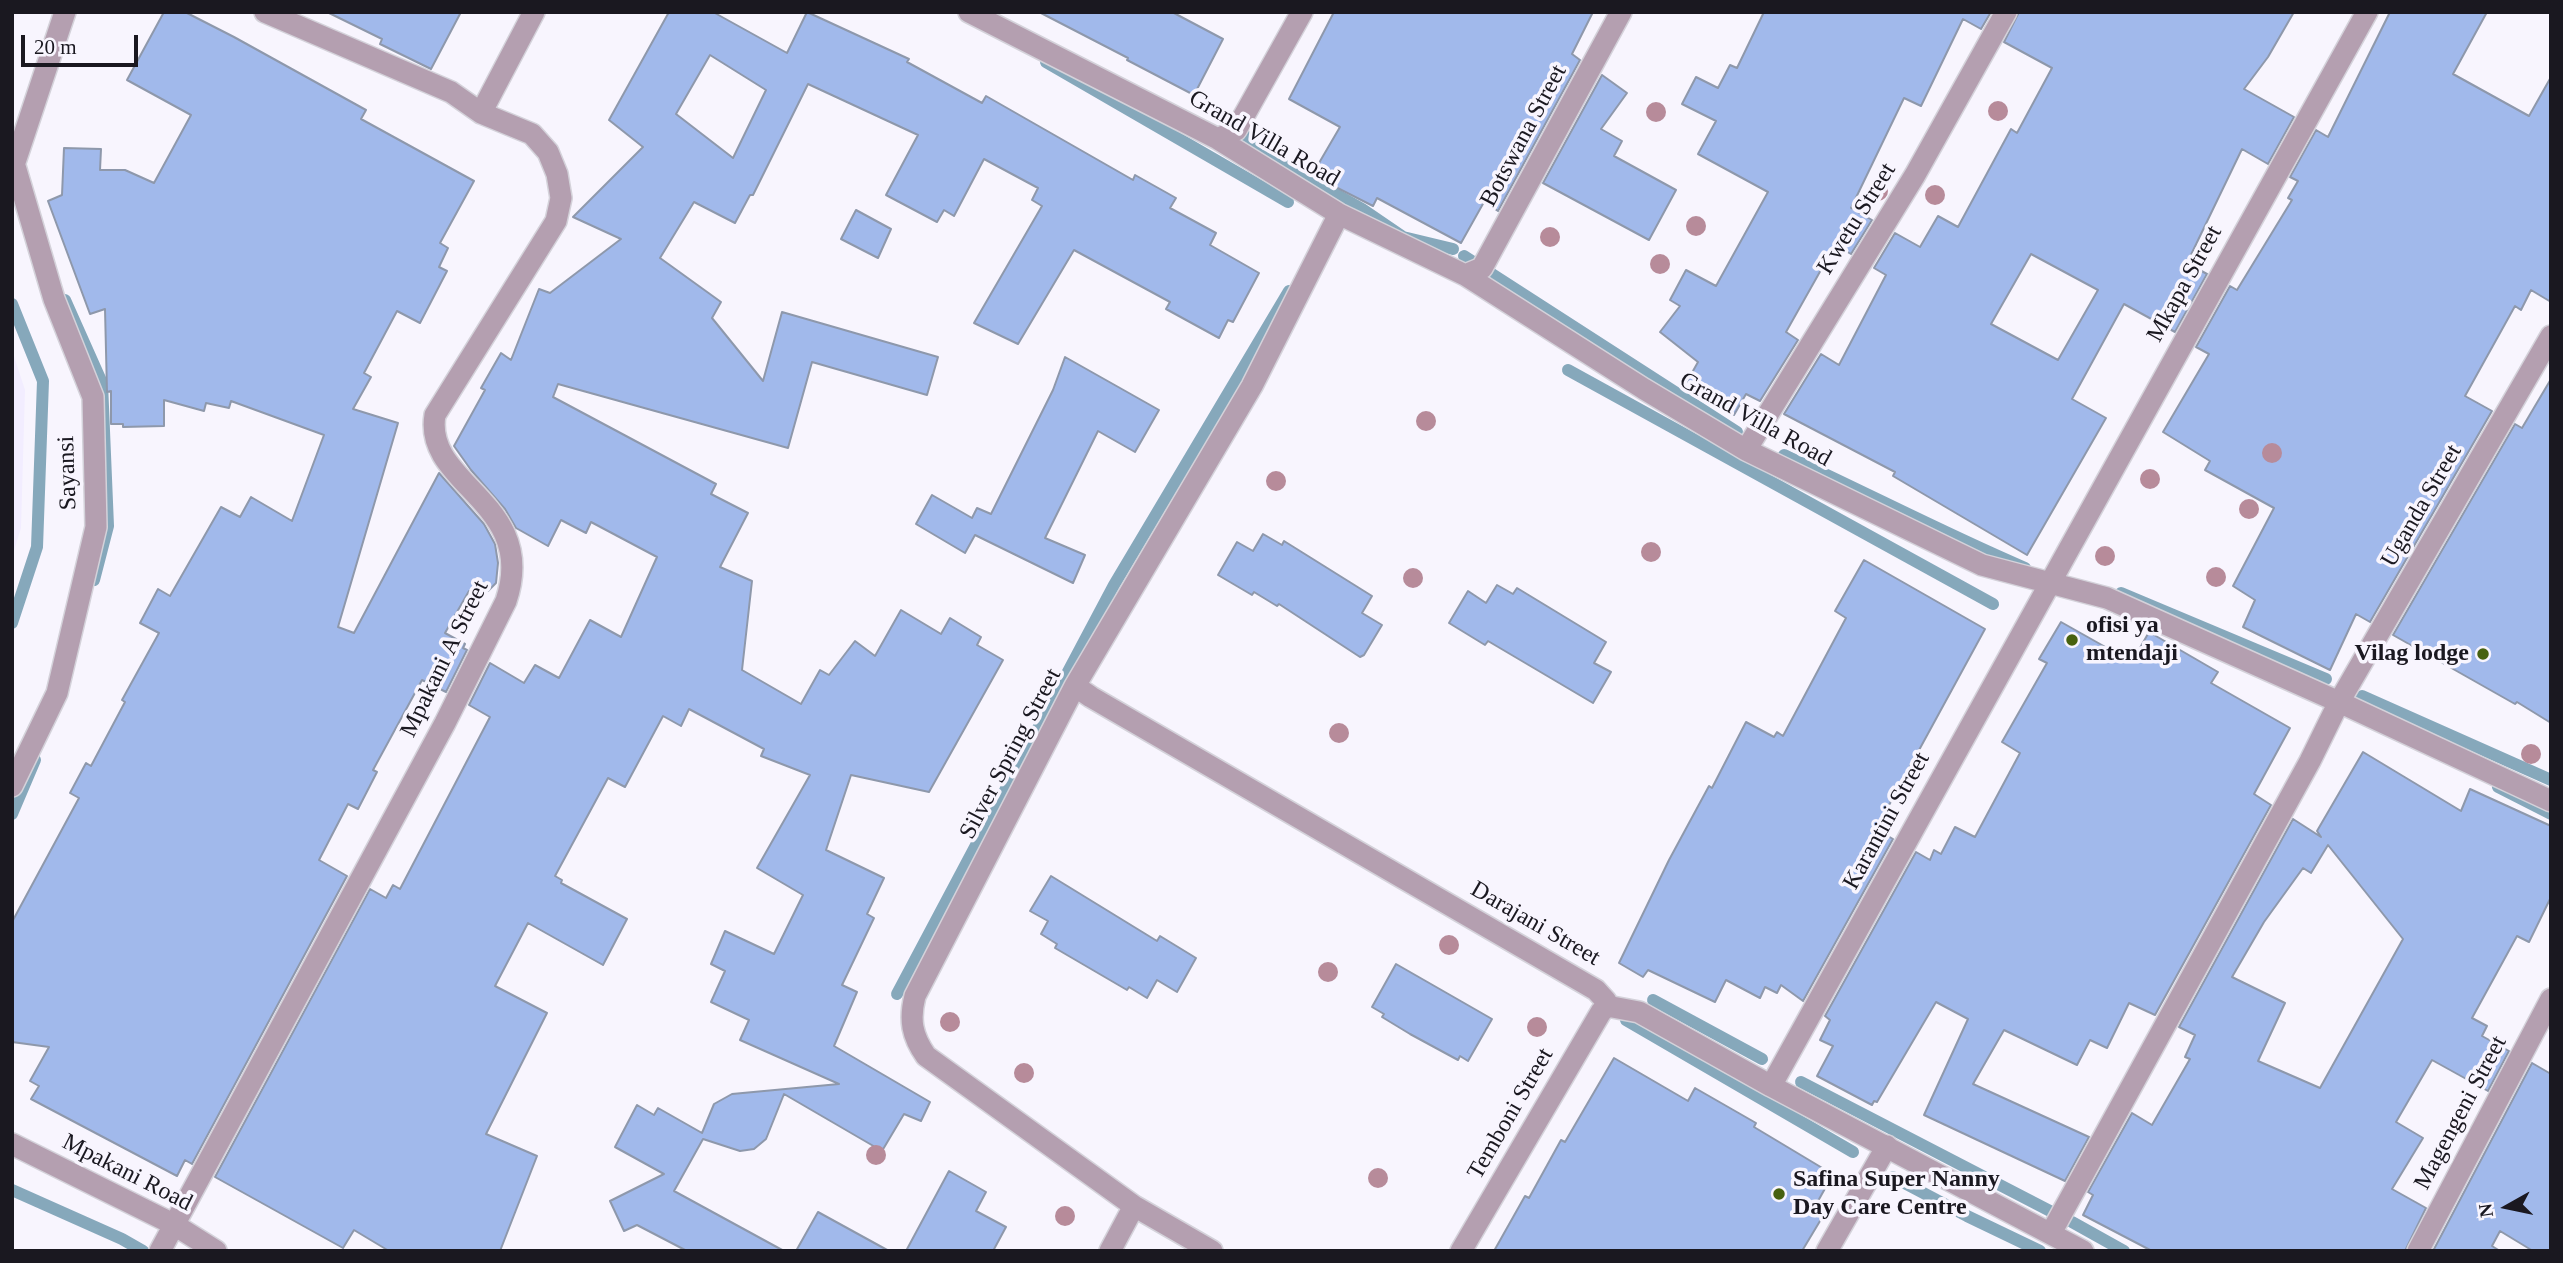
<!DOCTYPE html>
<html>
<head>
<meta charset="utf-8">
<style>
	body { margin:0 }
	#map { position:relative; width:2563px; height:1263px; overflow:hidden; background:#f8f5fe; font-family:"Times New Roman",serif }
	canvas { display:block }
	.frame { position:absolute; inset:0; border:14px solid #1a1820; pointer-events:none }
	.north { position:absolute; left:2472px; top:1172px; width:70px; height:70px; -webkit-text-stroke:5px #f8f5fe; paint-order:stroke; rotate:261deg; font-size:19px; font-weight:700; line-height:28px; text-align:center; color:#1a1820 }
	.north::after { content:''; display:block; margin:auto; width:24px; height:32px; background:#1a1820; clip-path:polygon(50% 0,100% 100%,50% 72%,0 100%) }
	.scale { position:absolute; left:21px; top:35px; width:117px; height:32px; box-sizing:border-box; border:4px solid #1a1820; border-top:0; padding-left:9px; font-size:21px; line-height:24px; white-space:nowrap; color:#1a1820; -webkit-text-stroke:5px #f8f5fe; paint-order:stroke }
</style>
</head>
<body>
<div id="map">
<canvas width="2563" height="1263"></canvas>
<div class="frame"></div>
<div class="north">N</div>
<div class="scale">20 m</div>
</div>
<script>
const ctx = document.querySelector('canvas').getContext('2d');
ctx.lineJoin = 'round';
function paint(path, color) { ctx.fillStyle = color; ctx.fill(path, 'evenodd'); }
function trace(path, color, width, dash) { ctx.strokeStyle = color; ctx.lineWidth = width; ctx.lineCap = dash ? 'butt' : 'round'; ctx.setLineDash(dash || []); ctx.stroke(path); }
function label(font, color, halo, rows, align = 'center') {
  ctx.font = font + ' "Times New Roman",serif'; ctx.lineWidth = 7; ctx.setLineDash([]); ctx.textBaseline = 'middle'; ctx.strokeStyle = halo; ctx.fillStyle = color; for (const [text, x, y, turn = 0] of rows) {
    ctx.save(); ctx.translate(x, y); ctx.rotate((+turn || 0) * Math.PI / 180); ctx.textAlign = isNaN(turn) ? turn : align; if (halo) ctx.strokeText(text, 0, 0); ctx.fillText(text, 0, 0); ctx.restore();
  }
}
paint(new Path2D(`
	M12 350 25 390 21 528 12 557Z`), '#f2edff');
trace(new Path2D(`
	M1046 62 1288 202
	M1227 121 1278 162 1362 209 1403 237 1453 249
	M1464 256 1737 432
	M65 300 102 383 108 526 94 580
	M12 304 43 381 37 547 12 623
	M1568 370 1993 604
	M1784 455C1865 492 1943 533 2025 568
	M2121 593 2326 679
	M2362 696 2551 780
	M2498 787 2551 814
	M12 814 35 760
	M897 994 1114 585 1289 291
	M1653 1000 1762 1059
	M1626 1020 1853 1152
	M1801 1082 2052 1212
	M1893 1177 1967 1216 2040 1251
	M12 1190 122 1239 143 1251
	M2072 1222 2124 1251`), '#86a8bb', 12);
const building = new Path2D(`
	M164 12H185L234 37 366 110 361 119 474 181 440 243 448 248 439 267 447 271 420 323 397 311 364 373 371 377 353 409 398 423 338 627 354 633 439 473 484 524 495 544 498 563 496 583 488 591H469L445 633 465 644 463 648 467 650 446 692 422 680 373 770 377 772 358 809 348 804 319 860 347 876 192 1164 185 1160 177 1176 31 1099 39 1086 30 1081 49 1047 12 1042V922L79 798 70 793 86 763 91 766 125 702 122 700 159 633 140 623 158 589 170 596 221 507 240 517 251 497 292 521 324 435 231 401 229 408 206 403 204 411 164 400V426L123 427V424H111V391L107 392 105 309 90 314 48 201 62 195 64 148 101 149 100 170H125L154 183 191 115 127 80Z
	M327 12H461L431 69 380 44 382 39Z
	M669 12H713L787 53 807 12 909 59 907 62 982 103 986 96 1133 180 1135 175 1176 198 1170 208 1216 233 1210 245 1259 273 1233 322 1228 320 1219 338 1166 309 1170 302 1074 250 1018 344 974 323 1042 206 1032 200 1038 188 984 159 954 216 944 210 937 222 886 195 918 135 808 84 753 195H750L735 223 694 202 660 258 721 302 712 318 763 381 782 312 938 357 927 395 812 362 788 448 558 384 553 397 716 484 711 494 748 513 720 567 752 581 742 670 801 704 820 670 829 675 855 641 875 656 901 610 941 634 950 618 981 637 977 645 1003 660 929 792 851 775 826 850 884 878 867 914 874 918 842 985 857 992 834 1046 930 1102 921 1121 904 1114 882 1151 784 1094 766 1139 754 1149 740 1151 703 1139 674 1191 784 1251H687L637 1225 624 1231 610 1201 664 1174 615 1147 637 1105 654 1115 658 1108 702 1133 714 1104 732 1094 839 1084 740 1040 749 1020 711 1002 725 971 711 964 725 931 774 954 803 895 757 868 810 775 761 756 764 749 689 709 681 726 663 716 625 787 608 778 555 876 562 880 561 883 627 919 603 965 528 923 495 986 547 1013 486 1134 537 1156 500 1251H389L354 1230 343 1248 215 1177 370 889 386 898 393 885 400 889 490 717 469 705 490 663 524 683 535 665 559 678 590 620 621 637 657 557 591 522 586 533 561 520 548 546 516 528 505 509 471 470 454 446 485 390 481 388 501 353 511 360 539 289 550 293 621 239 573 217 643 147 609 120ZM710 55 766 90 733 158 676 114Z
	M1039 12H1172L1223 39 1194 95 1127 60 1128 58Z
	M1334 12H1593L1572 54 1580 60 1498 211 1484 202 1461 243 1377 198 1373 206 1312 175 1340 127 1289 99Z
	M1764 12H1991L1981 29 1963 19 1921 106 1904 98 1851 208 1872 220 1851 254 1835 245 1786 332 1798 340 1760 401 1746 394 1734 415 1684 387 1698 362 1660 332 1680 306 1670 300 1686 270 1716 286 1768 192 1698 154 1716 121 1682 104 1696 77 1718 88 1730 65 1737 68Z
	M2019 12H2294L2268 57 2244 89 2294 117 2268 164 2242 149 2187 263 2207 274 2175 332 2124 304 2072 399 2106 418 2027 555 1893 476 1895 472 1784 414 1821 354 1839 365 1886 275 1874 268 1895 233 1920 247 1938 216 1958 227 2011 129 2017 133 2052 68 2004 42ZM2031 254 2098 290 2058 360 1991 324Z
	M2390 12H2487L2453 74 2529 116 2551 77V302L2531 290 2521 310 2515 306 2465 396 2492 411 2370 622 2356 614 2330 670 2243 627 2255 600 2233 586 2274 508 2205 470 2210 461 2163 432 2209 354 2196 347 2230 286 2237 290 2292 200 2288 198 2298 181 2290 177 2316 130 2328 137Z
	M1602 75 1627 93 1601 129 1622 141 1614 156 1676 190 1649 240 1543 183Z
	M856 210 891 229 878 258 841 239Z
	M1065 357 1159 410 1135 452 1098 431 1045 538 1085 555 1073 583 975 535 965 553 916 524 932 495 972 518 977 508 991 514 1053 390Z
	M2551 379V723L2517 702 2515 704 2393 635 2515 424 2522 428Z
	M1263 534 1282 545 1284 541 1372 596 1362 613 1382 625 1364 655 1360 657 1279 604 1277 606 1254 592 1252 595 1218 575 1237 542 1253 551Z
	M1864 560 1985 629 1876 829 1893 839 1803 1001 1781 985 1777 993 1765 987 1760 998 1726 980 1715 1002 1648 970 1643 977 1619 963 1669 860 1709 786 1712 788 1746 722 1774 737 1777 732 1783 736 1846 618 1835 611Z
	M1497 585 1513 594 1517 588 1606 642 1594 663 1611 672 1593 703 1488 641 1485 645 1449 623 1468 591 1486 603Z
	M2061 622 2132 662 2149 632 2218 672 2211 683 2290 728 2254 794 2271 805 2155 1015 2129 1003 2107 1048 2090 1040 2077 1065 2004 1030 1973 1084 2089 1137 2065 1181 1924 1115 1968 1019 1936 1002 1877 1102 1874 1101 1872 1105 1817 1076 1833 1046 1820 1040 1830 1020 1825 1016 1916 852 1930 860 1934 850 1941 854 1955 827 1975 837 2020 753 2002 742 2047 663 2039 659Z
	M2363 752 2461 811 2470 789 2551 826V897L2529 942 2517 936 2472 1018 2487 1026 2482 1036 2509 1051 2488 1091 2432 1060 2396 1122 2423 1138 2392 1189 2426 1208 2405 1251H2152L2083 1215 2093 1195 2088 1192 2132 1113 2152 1125 2190 1059 2185 1057 2195 1035 2179 1027 2293 819 2321 837 2317 831ZM2328 845 2403 939 2320 1088 2258 1061 2285 1003 2232 977 2264 922 2303 868 2311 873Z
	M1051 876 1157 941 1160 936 1196 958 1177 992 1157 980 1147 998 1129 987 1127 990 1055 948 1057 944 1041 934 1048 921 1030 911Z
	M1396 964 1492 1019 1468 1061 1460 1056 1458 1060 1410 1034 1382 1017 1384 1014 1372 1007Z
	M1614 1058 1688 1101 1695 1088 1756 1123 1754 1127 1824 1169 1818 1179 1827 1185 1813 1210 1823 1216 1802 1251H1494L1525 1196 1529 1198 1561 1140 1565 1142Z
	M2532 1063 2551 1074V1251H2533L2500 1231 2492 1246 2500 1251H2433Z
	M949 1171 986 1192 976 1211 1006 1227 993 1251H906Z
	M818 1212 889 1251H796Z`);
paint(building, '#a1b9eb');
trace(building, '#8e98ab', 2);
const minor = new Path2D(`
	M969 12 1218 139 1339 214 1465 275 1644 389 1746 450 1982 565 2107 598 2339 702 2551 801
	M481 113 534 12
	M1218 139 1236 130 1302 12
	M12 156 54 299 93 397 96 527 57 693 12 786
	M15 162 65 12
	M1465 275 1482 268 1621 12
	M1746 450 1915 175 2006 12
	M1075 686 1091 697 1596 990 1606 1001 1607 1006 1639 1012 1771 1086 2083 1251
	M1771 1086 2367 12
	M12 1144 173 1224 216 1251
	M1134 1206 1212 1251
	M2051 1233 2310 761 2339 702 2551 336
	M160 1251 445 723 506 601C539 502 423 485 435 415L556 221 561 198 557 174 548 152 532 134 481 113 451 92 265 12
	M1110 1251 1134 1206 926 1056C912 1036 909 1020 915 996L1075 686 1252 386 1339 214
	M1461 1251 1601 1012 1607 1006
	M1827 1251 1887 1146
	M2418 1251 2551 999`);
trace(minor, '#d4d2da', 24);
trace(minor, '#b49fb0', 21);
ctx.fillStyle = '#b78b9a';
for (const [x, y] of [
	[1998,111],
	[1656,112],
	[1878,191],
	[1935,195],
	[1696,226],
	[1550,237],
	[1660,264],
	[1426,421],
	[2272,453],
	[2150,479],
	[1276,481],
	[2249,509],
	[1651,552],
	[2105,556],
	[2216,577],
	[1413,578],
	[1339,733],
	[2531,754],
	[1449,945],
	[1328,972],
	[950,1022],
	[1537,1027],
	[1024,1073],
	[876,1155],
	[1378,1178],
	[1065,1216]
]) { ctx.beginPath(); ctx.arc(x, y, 10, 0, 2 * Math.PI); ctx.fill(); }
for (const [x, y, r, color] of [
	[2072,640,7,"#47610f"],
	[2483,654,7,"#47610f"],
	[1779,1194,7,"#47610f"]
]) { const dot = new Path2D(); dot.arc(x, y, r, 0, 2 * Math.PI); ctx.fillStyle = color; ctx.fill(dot); trace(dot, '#f8f5fe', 2.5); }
label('24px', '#1a1820', '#f8f5fe', [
	["Botswana Street",1524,136,-62],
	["Grand Villa Road",1264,139,30],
	["Kwetu Street",1857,219,-58],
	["Mkapa Street",2185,284,-61],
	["Grand Villa Road",1755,420,29],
	["Sayansi",68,473,-92],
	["Uganda Street",2422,506,-60],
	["Mpakani A Street",445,659,-64],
	["Silver Spring Street",1011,754,-62],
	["Karantini Street",1887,821,-61],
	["Darajani Street",1535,924,30],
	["Magengeni Street",2461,1113,-62],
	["Temboni Street",1511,1114,-60],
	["Mpakani Road",127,1173,27]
]);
label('bold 24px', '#1a1820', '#f8f5fe', [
	["ofisi ya",2086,626],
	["mtendaji",2086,654],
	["Vilag lodge",2469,654,"right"],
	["Safina Super Nanny",1793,1180],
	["Day Care Centre",1793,1208]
], 'left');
</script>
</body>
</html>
